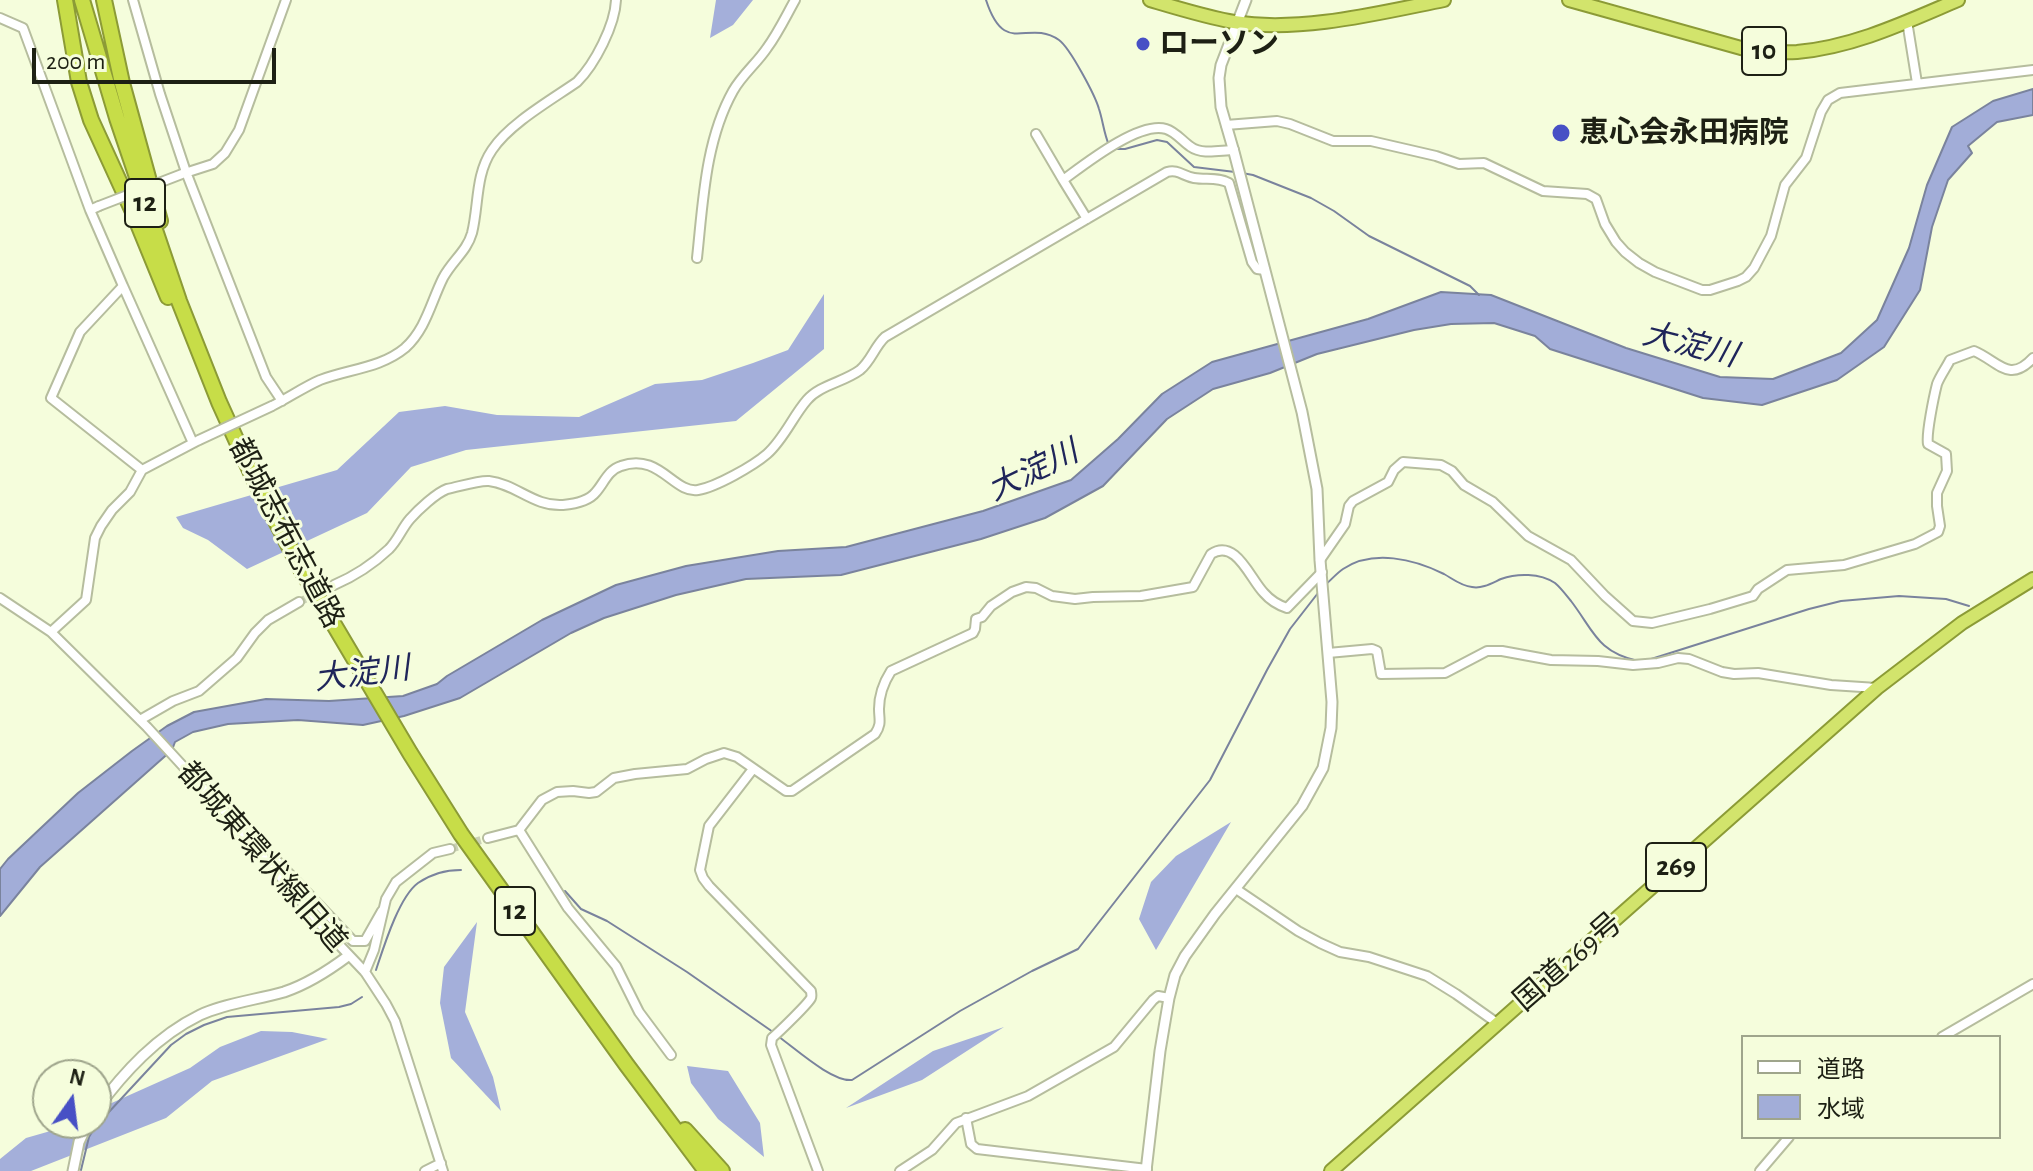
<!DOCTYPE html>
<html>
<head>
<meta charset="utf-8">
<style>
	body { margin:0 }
	#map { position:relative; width:2033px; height:1171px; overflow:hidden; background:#f5fddc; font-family:"Alegreya Sans","Noto Sans JP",sans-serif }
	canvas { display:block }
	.legend { position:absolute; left:1741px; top:1035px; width:260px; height:104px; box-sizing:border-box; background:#f5fddc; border:2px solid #9fa58c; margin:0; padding:10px 14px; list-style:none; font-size:24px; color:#1d2014 }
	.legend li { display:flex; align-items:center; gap:16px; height:40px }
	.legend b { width:40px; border:2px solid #9fa58c }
	.north { position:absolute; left:32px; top:1059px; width:80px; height:80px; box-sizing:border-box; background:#f5fddc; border:2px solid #9fa58c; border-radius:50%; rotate:14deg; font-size:22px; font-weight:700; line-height:32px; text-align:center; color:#1d2014 }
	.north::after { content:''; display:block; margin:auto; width:28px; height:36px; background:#4750c5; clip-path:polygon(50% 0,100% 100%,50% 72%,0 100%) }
	.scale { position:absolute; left:32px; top:48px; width:244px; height:36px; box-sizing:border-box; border:4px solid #1d2014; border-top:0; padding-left:10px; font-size:24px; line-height:28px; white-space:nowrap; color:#1d2014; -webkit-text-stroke:6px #f5fddc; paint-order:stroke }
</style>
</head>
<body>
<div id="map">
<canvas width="2033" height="1171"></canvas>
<ul class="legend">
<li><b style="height:10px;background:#fff"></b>道路</li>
<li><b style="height:22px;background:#a2add8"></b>水域</li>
</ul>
<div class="north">N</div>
<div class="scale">200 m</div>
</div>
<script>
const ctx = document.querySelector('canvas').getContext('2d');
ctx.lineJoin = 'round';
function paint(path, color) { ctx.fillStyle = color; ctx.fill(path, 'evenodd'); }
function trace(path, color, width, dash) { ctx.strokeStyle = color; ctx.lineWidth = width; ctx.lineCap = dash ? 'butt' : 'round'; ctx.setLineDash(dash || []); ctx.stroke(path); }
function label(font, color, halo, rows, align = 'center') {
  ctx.font = font + ' "Alegreya Sans","Noto Sans JP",sans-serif'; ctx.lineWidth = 6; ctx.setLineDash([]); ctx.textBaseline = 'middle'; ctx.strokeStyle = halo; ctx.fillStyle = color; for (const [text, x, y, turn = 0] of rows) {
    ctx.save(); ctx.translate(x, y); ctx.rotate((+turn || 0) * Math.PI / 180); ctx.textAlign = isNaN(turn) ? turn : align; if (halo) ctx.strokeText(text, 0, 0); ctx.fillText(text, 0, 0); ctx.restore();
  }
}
paint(new Path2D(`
	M716 0H753L733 25 710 38Z
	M824 294V349L736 421 466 450 411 467 367 513 247 569 208 540 183 528 176 517 337 470 399 412 445 406 497 415 579 417 655 384 702 380 753 363 788 350Z
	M1231 822 1156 950 1139 919 1151 882 1176 856Z
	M477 922 465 1012 493 1077 501 1111 451 1058 440 1003 444 967Z
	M1004 1027 922 1080 846 1108 933 1051Z
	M261 1031 292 1032 328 1039 212 1081 166 1118 31 1171H0V1159L26 1138 47 1132 68 1123H96V1110L190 1068 220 1047Z
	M687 1066 728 1071 760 1123 764 1157 718 1119 691 1083Z`), '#a4afda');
const water = new Path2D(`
	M2033 89V115L1997 122 1968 146 1972 153 1948 180 1932 227 1920 290 1884 347 1837 380 1762 405 1703 398 1550 349 1535 336 1494 323 1451 324 1414 330 1317 354 1270 373 1213 389 1167 419 1103 486 1045 518 981 539 841 575 746 579 676 595 604 618 571 633 460 698 404 716 363 725 298 720 228 724 193 732 175 742 172 750 40 867 0 916V869L8 859 78 793 132 751 167 726 194 712 266 699 329 701 403 696 437 684 447 676 542 620 616 585 686 566 778 551 846 547 983 511 1071 480 1118 439 1162 394 1212 362 1368 319 1441 292 1491 295 1626 348 1720 377 1773 379 1841 353 1877 320 1909 248 1927 185 1952 127 1993 101Z`);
paint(water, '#a2add8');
trace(water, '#7a839d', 2);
trace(new Path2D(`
	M986 0C1005 58 1027 18 1059 40 1070 48 1095 95 1099 109 1103 121 1104 134 1109 145
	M1114 149H1125L1157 140 1167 142 1194 167 1235 172
	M1242 173 1253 175 1311 198 1334 211 1369 236 1470 286 1479 295
	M1325 585C1331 580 1337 573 1343 569 1373 549 1414 559 1444 574 1453 579 1461 586 1472 587 1482 589 1492 583 1501 579 1517 573 1540 573 1555 583 1561 588 1566 595 1571 601 1594 631 1597 652 1638 661
	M1648 660 1809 609 1841 601 1899 596 1946 599 1969 606
	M565 891 581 909 607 921 687 972 773 1032
	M376 970C384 946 399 897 418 883 431 874 446 870 461 870
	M779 1037C796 1049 832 1082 852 1080L960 1011 1032 971 1078 949 1210 780 1267 670 1290 629 1318 593
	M81 1170 89 1137 95 1127 171 1045 186 1034 204 1025 227 1017 339 1007 351 1004 362 997`), '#7a839d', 2);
trace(new Path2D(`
	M299 602 334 585
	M450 849 488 838`), '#cad1b4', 8, [8, 4]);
const minor = new Path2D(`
	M133 0 160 94 186 172 266 377 282 401
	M0 18 23 28 90 210
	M1907 21 1917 83
	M1226 125 1277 121 1290 124 1333 141H1371L1436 156 1459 164 1484 163 1543 191 1587 194 1596 199 1605 224 1616 242 1625 252 1639 263 1655 272 1702 290H1710L1738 281 1746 277 1754 268 1771 236 1785 185 1806 158 1821 112 1828 100 1840 93 2033 70
	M1036 134 1063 180
	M185 173 213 164 225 153 239 130 286 0
	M99 206 90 210 123 286 80 332 51 398 142 470
	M1087 219 1063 180C1085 164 1139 121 1166 129 1176 132 1183 142 1191 147 1202 155 1221 150 1234 150
	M697 258C703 203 705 141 733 91 742 75 757 63 767 48 778 33 786 16 795 0
	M123 286 193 443
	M272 406C288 398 304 387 320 380 349 369 381 368 405 348 426 329 431 302 443 278 452 261 467 251 472 233 479 205 475 175 492 150 509 124 551 100 577 82 595 64 615 25 616 0
	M1320 560 1345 524 1349 506 1353 501 1388 482 1394 470 1403 462 1441 465 1452 471 1464 485 1493 502 1528 536 1571 560 1605 596 1633 621 1652 623 1710 609 1753 596 1758 589 1787 570 1844 565 1915 544 1938 532 1940 526 1937 506V493L1947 471 1946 454 1928 444C1926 434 1934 396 1937 384 1940 376 1946 368 1950 360L1974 351C1998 361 2009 384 2033 358
	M334 585C355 576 372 565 389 549 398 540 402 528 410 519 418 510 436 493 447 489 458 487 479 480 489 481 516 484 534 507 563 505 574 504 589 501 596 492 604 483 608 470 621 466 659 452 674 494 698 490 716 487 753 466 767 454 784 439 793 416 807 400 820 385 844 382 860 370 871 361 875 346 885 337L1167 172C1178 169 1183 176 1194 178 1206 180 1218 177 1229 183L1252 262 1257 269 1265 270
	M0 598 51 632 147 727 226 813 327 932 365 972 386 1004 395 1021 443 1171
	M51 632 86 600 95 538 101 526 112 510 130 492 142 470 199 440
	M1328 653 1372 649 1377 651 1381 674 1445 673 1487 651H1502L1551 660 1598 661 1633 665 1658 663 1678 658 1689 659 1722 672 1734 674 1758 673 1831 685 1877 688
	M140 720 173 701 199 691 237 658 255 633 268 620 299 602
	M753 769 709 826 700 870 703 878 709 886 811 991C811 993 812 996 811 998 808 1004 779 1032 772 1038L771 1045 818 1171
	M519 830 568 908 616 966 639 1012 671 1055
	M488 838 519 830 542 800 557 792 573 791 589 793 596 792 614 778 635 774 687 769 706 759 724 753 737 757 786 791H792L875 734C882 724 879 719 879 709 879 695 884 682 891 671L973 633 975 629 976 619 982 617 991 606 1012 592 1026 587 1036 588 1052 596 1075 599 1093 597 1141 596 1193 587 1211 554C1236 538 1250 579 1264 593 1270 600 1278 605 1287 608L1322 572
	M270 864 277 861 353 941H365L382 911
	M1236 889 1298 931 1320 943 1340 952 1369 957 1427 976 1456 994 1497 1023
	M365 972 374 950 386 899 396 882 433 853 450 849
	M1942 1037 2033 984
	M966 1118 971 1144 977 1149 1147 1169
	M425 1171 441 1163
	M900 1171 932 1150 956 1123 1028 1096 1114 1047 1153 1000 1158 996 1169 998
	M1760 1171 1789 1137`);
const tertiary = new Path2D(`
	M96 1110C124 1072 157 1036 200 1015 226 1003 256 1000 284 992 308 984 328 971 348 956
	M73 1171 79 1142 88 1123
	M1146 1171 1160 1051 1169 998 1175 975 1185 956 1215 914 1302 806 1323 768 1331 728 1332 702 1320 560 1317 489 1302 412 1234 152 1221 107 1219 78 1221 65 1246 0`);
const trunk = new Path2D(`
	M1150 0C1177 8 1206 17 1234 22 1299 33 1379 13 1444 0
	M1569 0 1741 48C1759 51 1778 53 1797 52 1854 47 1906 22 1958 0
	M1331 1171 1877 688 1962 623 2033 579`);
const motorway = new Path2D(`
	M65 0 79 82 91 120 134 214 168 297
	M82 0 117 118 179 301 219 402 253 477 301 569 410 753 461 834 626 1064 706 1171
	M104 0 122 83 160 221
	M685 1130 722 1171`);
trace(minor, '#b6bd9e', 12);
trace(tertiary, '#b6bd9e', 13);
trace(trunk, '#8c9b36', 16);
trace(motorway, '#8c9b36', 18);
trace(minor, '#fff', 8);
trace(tertiary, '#fff', 9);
trace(trunk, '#d2e46c', 12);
trace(motorway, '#c7dd48', 14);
const minorBridge = new Path2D(`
	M99 206 182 174
	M199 440 272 406`);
trace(minorBridge, '#b6bd9e', 12, []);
trace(minorBridge, '#fff', 8);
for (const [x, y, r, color] of [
	[1143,44,8,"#4750c5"],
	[1561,133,10,"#4750c5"]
]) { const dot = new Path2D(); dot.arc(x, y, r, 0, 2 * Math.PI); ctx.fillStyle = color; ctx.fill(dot); trace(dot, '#f5fddc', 3); }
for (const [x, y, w] of [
	[1764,51,44],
	[145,203,40],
	[1676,867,60],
	[515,911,40]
]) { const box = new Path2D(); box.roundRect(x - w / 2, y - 24, w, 48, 6); ctx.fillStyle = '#f5fddc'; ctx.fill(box); trace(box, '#1d2014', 2); }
label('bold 28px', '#1d2014', null, [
	["10",1764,51],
	["12",145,203],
	["269",1676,867],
	["12",515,911]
]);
label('bold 30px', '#1d2014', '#f5fddc', [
	["ローソン",1159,44],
	["恵心会永田病院",1579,133]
], 'left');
label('30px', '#1d2014', '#f5fddc', [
	["都城志布志道路",286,533,62],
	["都城東環状線旧道",262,857,49],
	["国道269号",1568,962,-41]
]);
label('italic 32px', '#1f255a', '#f5fddc', [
	["大淀川",1690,345,14],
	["大淀川",1033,471,-26],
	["大淀川",362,674,-7]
]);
</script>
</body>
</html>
